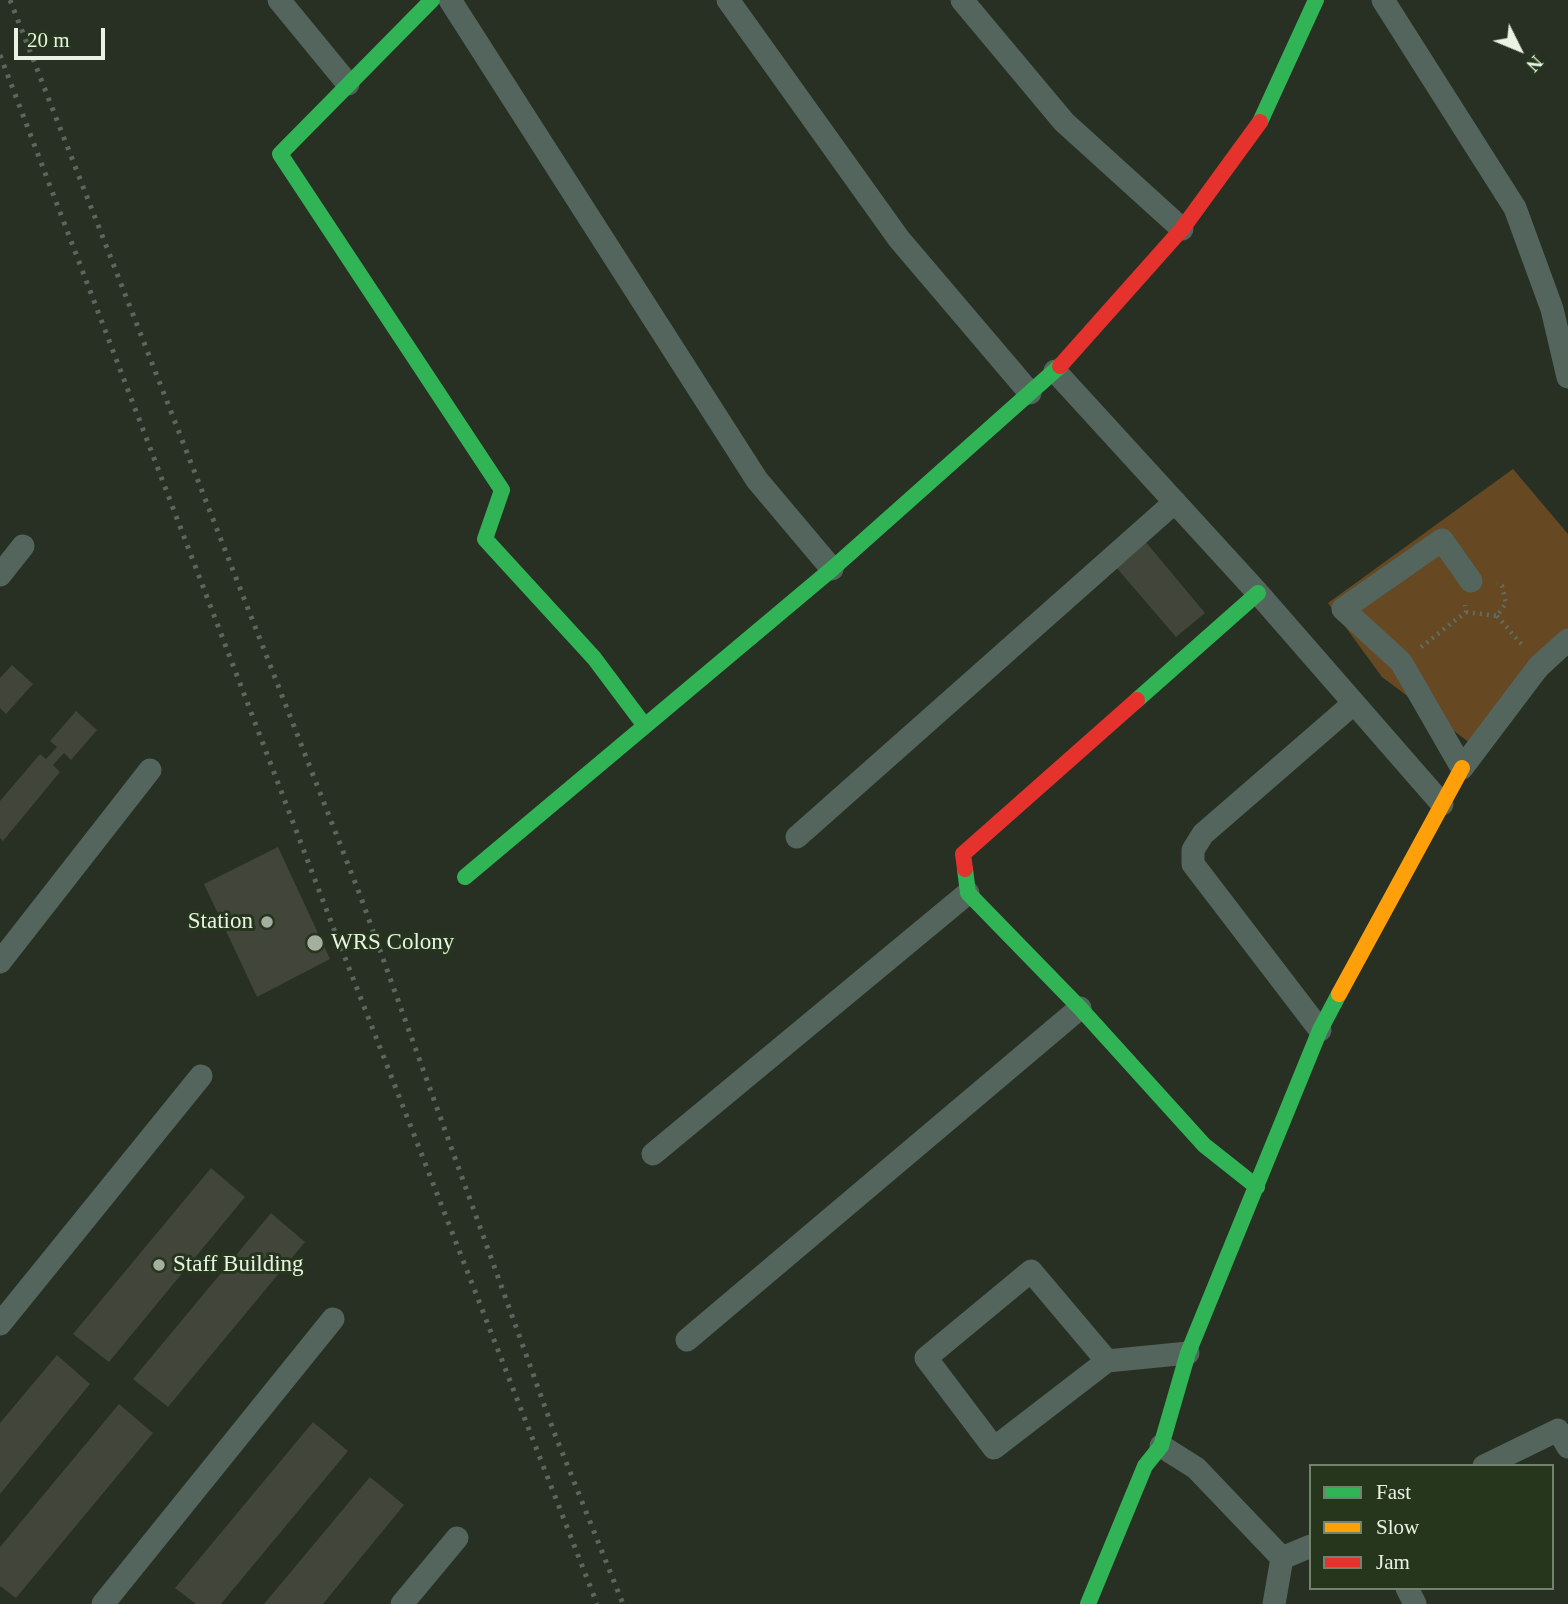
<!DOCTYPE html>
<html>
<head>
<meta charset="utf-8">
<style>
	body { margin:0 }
	#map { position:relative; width:1568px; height:1604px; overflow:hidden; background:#273023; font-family:Georgia,serif }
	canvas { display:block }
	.legend { position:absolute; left:1309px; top:1464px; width:245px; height:126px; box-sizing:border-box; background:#25361d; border:2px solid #73826c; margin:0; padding:9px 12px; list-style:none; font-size:21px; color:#e8f3e3 }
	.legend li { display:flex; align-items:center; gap:14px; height:35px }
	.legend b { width:35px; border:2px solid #73826c }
	.north { position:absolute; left:1484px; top:14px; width:70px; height:70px; -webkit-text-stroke:5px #25361d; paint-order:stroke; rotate:133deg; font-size:19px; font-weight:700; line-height:28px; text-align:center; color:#e8f3e3 }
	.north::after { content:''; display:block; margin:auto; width:24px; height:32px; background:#e8f3e3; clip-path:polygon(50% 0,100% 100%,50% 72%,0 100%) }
	.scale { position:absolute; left:14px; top:28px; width:91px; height:32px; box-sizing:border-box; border:4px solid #e8f3e3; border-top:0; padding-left:9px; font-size:21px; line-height:24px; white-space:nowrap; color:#e8f3e3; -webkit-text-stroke:5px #25361d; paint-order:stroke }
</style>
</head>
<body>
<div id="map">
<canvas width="1568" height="1604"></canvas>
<ul class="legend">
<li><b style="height:9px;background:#30b455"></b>Fast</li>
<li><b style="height:9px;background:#ff9f0a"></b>Slow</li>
<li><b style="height:9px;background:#e5322d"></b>Jam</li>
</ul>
<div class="north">N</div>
<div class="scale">20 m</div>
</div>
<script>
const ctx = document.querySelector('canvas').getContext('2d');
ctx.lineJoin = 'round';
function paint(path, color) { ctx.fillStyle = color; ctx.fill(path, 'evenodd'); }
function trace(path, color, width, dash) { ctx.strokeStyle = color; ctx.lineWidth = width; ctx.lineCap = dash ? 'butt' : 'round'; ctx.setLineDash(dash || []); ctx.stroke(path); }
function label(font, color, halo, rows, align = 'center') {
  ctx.font = font + ' Georgia,serif'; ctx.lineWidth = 6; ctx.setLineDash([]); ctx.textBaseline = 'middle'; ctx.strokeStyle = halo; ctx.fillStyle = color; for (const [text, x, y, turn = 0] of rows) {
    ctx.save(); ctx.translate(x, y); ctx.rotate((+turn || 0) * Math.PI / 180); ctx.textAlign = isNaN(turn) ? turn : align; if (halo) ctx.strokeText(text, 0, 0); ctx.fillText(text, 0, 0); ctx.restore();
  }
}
paint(new Path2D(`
	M1513 469 1568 534V655L1474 746 1382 677 1328 603Z`), '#664922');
paint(new Path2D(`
	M1145 541 1205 613 1176 637 1115 566Z
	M12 665 33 684 6 714 0 708V678Z
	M76 711 97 730 71 760 64 753 53 765 60 772 3 841 0 838V801L40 754 46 759 57 747 50 741Z
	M278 847 330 959 257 997 204 884Z
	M211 1168 245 1197 109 1362 73 1334Z
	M271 1213 305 1242 168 1407 133 1379Z
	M57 1355 90 1384 0 1494V1423Z
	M119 1404 153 1433 16 1598 0 1586V1547Z
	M313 1422 348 1451 221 1604H196L175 1588Z
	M370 1477 404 1505 323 1604H264Z`), '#424539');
trace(new Path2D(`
	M1466 612 1497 616 1506 603 1502 586 1497 583
	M1497 616 1523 646
	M1421 647 1466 612 1465 605`), '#5f6d64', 4.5, [2, 5]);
trace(new Path2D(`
	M279 0 348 84
	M450 0 757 480 832 569
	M728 0 899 239 1030 393
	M962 0 1064 122 1182 229
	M1383 0 1515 208 1552 309 1568 377
	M1055 371 1258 593 1442 804
	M0 575 23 546
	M1471 581 1442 540 1343 609 1401 662 1462 768 1539 666 1568 640
	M797 837 1175 502
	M0 962 150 770
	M1320 1030 1193 864V850L1203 834 1353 704
	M653 1154 968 893
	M0 1324 201 1076
	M687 1340 1080 1008
	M1107 1361 994 1448 926 1358 1031 1271 1107 1361 1188 1353
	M1161 1446 1196 1468 1282 1558
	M1484 1466 1558 1430 1568 1447
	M1282 1558 1311 1546
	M1407 1588 1415 1604
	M103 1604 333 1319
	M402 1604 457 1538
	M1274 1604 1282 1558`), '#53655d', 23);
trace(new Path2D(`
	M432 0 280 154 502 490 485 539 594 658 645 726
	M1260 122 1316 0
	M1137 700 1258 593
	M965 869 968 893 1080 1008 1204 1145 1257 1187
	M465 877 832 569 1060 366
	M1088 1604 1145 1466 1161 1446 1188 1353 1320 1030 1339 994`), '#30b455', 16);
trace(new Path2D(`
	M1339 994 1462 768`), '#ff9f0a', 16);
trace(new Path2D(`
	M1060 366 1182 229 1260 122
	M965 869 963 854 1137 700`), '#e5322d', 16);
trace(new Path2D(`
	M10 0 360 895 554 1432 623 1604
	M0 55 333 927 597 1604`), '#5b675e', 5, [3.5, 7]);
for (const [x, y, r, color] of [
	[267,922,7,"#a4afa0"],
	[315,943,9,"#a4afa0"],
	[159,1265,7,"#a4afa0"]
]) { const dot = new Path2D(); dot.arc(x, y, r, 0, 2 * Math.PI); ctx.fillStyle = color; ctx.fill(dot); trace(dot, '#25361d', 2.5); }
label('23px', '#e8f3e3', '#25361d', [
	["Station",253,922,"right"],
	["WRS Colony",331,943],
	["Staff Building",173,1265]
], 'left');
</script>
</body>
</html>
